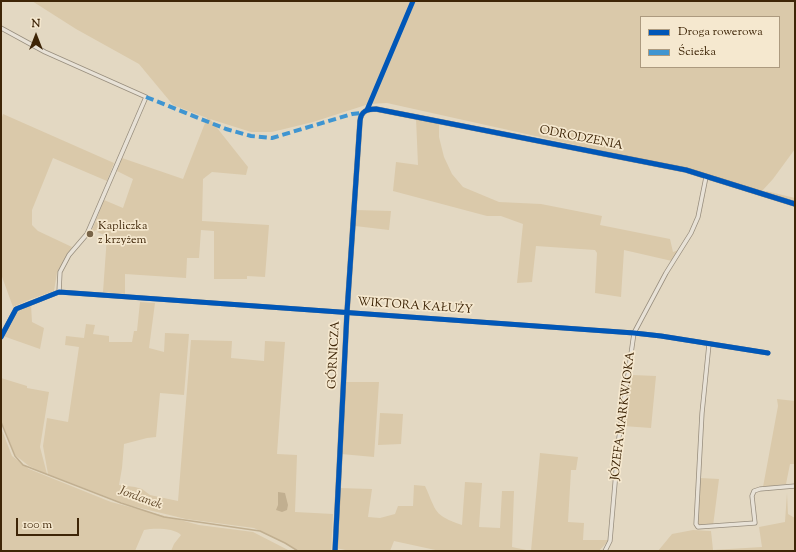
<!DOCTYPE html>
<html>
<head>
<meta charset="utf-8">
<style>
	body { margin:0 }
	#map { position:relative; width:796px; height:552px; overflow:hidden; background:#e3d8c2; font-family:"Sorts Mill Goudy",serif }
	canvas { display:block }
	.frame { position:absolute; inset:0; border:2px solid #3e2507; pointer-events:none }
	.legend { position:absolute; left:640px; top:16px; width:140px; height:52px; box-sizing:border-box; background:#f5e8cf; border:1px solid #ac9a7f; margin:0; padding:5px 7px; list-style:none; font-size:12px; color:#3e2507 }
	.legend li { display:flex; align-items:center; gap:8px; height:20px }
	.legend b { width:20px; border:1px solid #ac9a7f }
	.north { position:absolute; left:16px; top:16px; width:40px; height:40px; -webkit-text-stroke:3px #f5e8cf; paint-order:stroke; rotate:0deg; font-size:11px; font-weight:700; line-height:16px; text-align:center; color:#3e2507 }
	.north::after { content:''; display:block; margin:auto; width:14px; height:18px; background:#3e2507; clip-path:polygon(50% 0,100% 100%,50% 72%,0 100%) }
	.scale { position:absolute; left:16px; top:518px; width:63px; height:18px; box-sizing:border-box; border:2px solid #3e2507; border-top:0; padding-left:5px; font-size:12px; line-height:14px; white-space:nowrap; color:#3e2507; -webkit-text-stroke:3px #f5e8cf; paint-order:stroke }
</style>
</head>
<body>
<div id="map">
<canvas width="796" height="552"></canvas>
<div class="frame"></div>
<ul class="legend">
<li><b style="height:5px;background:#0057b8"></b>Droga rowerowa</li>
<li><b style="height:5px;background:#3f95d1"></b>Ścieżka</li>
</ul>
<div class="north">N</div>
<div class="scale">100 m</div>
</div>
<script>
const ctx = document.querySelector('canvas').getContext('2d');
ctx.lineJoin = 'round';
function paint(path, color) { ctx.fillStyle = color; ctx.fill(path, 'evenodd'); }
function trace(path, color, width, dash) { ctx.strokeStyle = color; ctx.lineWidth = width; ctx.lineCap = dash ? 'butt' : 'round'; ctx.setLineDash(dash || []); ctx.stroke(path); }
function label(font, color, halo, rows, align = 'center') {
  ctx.font = font + ' "Sorts Mill Goudy",serif'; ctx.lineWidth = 3.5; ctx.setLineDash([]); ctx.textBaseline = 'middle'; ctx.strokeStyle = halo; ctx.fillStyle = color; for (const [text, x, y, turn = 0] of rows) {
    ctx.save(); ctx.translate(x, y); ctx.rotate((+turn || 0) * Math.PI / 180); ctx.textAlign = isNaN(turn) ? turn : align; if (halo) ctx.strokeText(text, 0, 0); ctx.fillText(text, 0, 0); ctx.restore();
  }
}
paint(new Path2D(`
	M32 1H795V149L773 179 762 191 710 177 715 176 387 103 369 104 313 122 272 132H251L210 119 248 167 246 175 212 172 203 179 202 221 269 225 265 277 247 276V279H214V231L201 230 199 258H187L186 278 125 274V294L103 292 107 236 97 232 122 218 94 231 92 230 104 200 123 208 133 179 117 171 122 158 183 179 207 118 173 105 139 64 76 29ZM641 17H779V67H641Z
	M3 114 114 163 107 181 53 158 32 210V225L38 231 72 247 57 273 54 291 31 299 13 307 1 274V120Z
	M416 118 439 123V137L444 157 452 174 463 187 499 202 541 204 602 216 600 225 670 239 673 252 679 250 672 261 624 250 621 297 595 293 597 253 595 250 536 246 532 282 517 283 523 224 501 216H487L393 191 396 162 418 165Z
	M766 191 795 198V202L765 193Z
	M355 210 391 211 389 230 355 226Z
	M140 302 155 303 149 348 164 352 165 333 189 334 184 395 160 393 156 437 147 438 124 444 122 468 119 485 135 487 142 489 150 495 178 501 191 340 232 341 231 358 264 361 265 341 285 342 277 454 297 455 295 512 333 514 331 551H300L254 528 186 519 128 505 48 474 43 446 47 418 68 422 79 347 65 345 66 336 84 338 86 324 95 325 93 334 109 336V342H132L134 331H137Z
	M31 305 32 322 44 328 40 349 3 336 15 313Z
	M630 373 632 375 656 376 651 428 623 426Z
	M1 378 27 386V388L49 392 40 447 47 474 29 466 15 455 1 421Z
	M346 382H379L374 457 341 454Z
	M777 399 795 401V464H790L786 484 763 487 778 406Z
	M380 413 403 414 401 444 378 445Z
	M1 428 12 456 29 469 111 502 199 525 253 532 290 551H171L174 544 181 535C174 528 154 528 144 530L135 551H1Z
	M540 453 578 457 576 470H571L568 522 584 523 583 540H609L599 551H440L394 541 390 551H350L336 548 339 488 372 489 368 517 380 518 395 514 398 506H413L414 485 425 486C437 512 433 515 462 525L465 482 482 483 479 527 500 528 502 491H514L512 547 531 551Z
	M700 478 719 479 713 526H699L697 524Z
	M787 493 788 514 795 518V551H658L672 534 693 530 711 531 713 550 762 547 759 527 785 522Z`), '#dac9aa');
paint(new Path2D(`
	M278 492 285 493 288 505 287 510 282 512 276 510 278 505Z`), '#c1af90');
trace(new Path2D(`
	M1 422 15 456 23 465 121 503 164 517 260 531 285 543 298 551`), '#c1af90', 1.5);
const minor = new Path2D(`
	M1 28 45 52 146 97 87 234 69 255 60 272 59 292
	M1 337 16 309 59 292 634 333 661 336 768 353
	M709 344 702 413 696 524 698 527 755 523 752 496 754 491 760 489 795 486
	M605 551 610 541 619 437 634 333 666 273 691 233 698 217 706 177`);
const tertiary = new Path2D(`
	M335 551 347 312 360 121C361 111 367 109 376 109L686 170 795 204`);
trace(minor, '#978d7d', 5);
trace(tertiary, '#978d7d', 5.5);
trace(minor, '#e8e2d7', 3.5);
trace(tertiary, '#e8e2d7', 4);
trace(new Path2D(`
	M146 97 226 129 251 136 272 138 352 114 361 113`), '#3f95d1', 4, [8, 4]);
trace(new Path2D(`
	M367 110 413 1
	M1 337 16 309 59 292 634 333 661 336 768 353
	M335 551 347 312 360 121C361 111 367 109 376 109L686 170 795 204`), '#0057b8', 5);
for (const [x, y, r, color] of [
	[90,234,4,"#786448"]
]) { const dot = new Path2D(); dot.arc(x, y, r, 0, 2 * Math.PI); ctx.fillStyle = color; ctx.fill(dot); trace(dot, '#f5e8cf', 1.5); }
label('12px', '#3e2507', '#f5e8cf', [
	["ODRODZENIA",581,139,11],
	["WIKTORA KAŁUŻY",415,307,4],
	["GÓRNICZA",335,355,-87],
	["JÓZEFA MARKWIOKA",624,416,-83]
]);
label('12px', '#3e2507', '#f5e8cf', [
	["Kapliczka",98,227],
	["z krzyżem",98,241]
], 'left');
label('italic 13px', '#61492a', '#f5e8cf', [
	["Jordanek",140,499,20]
]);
</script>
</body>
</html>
